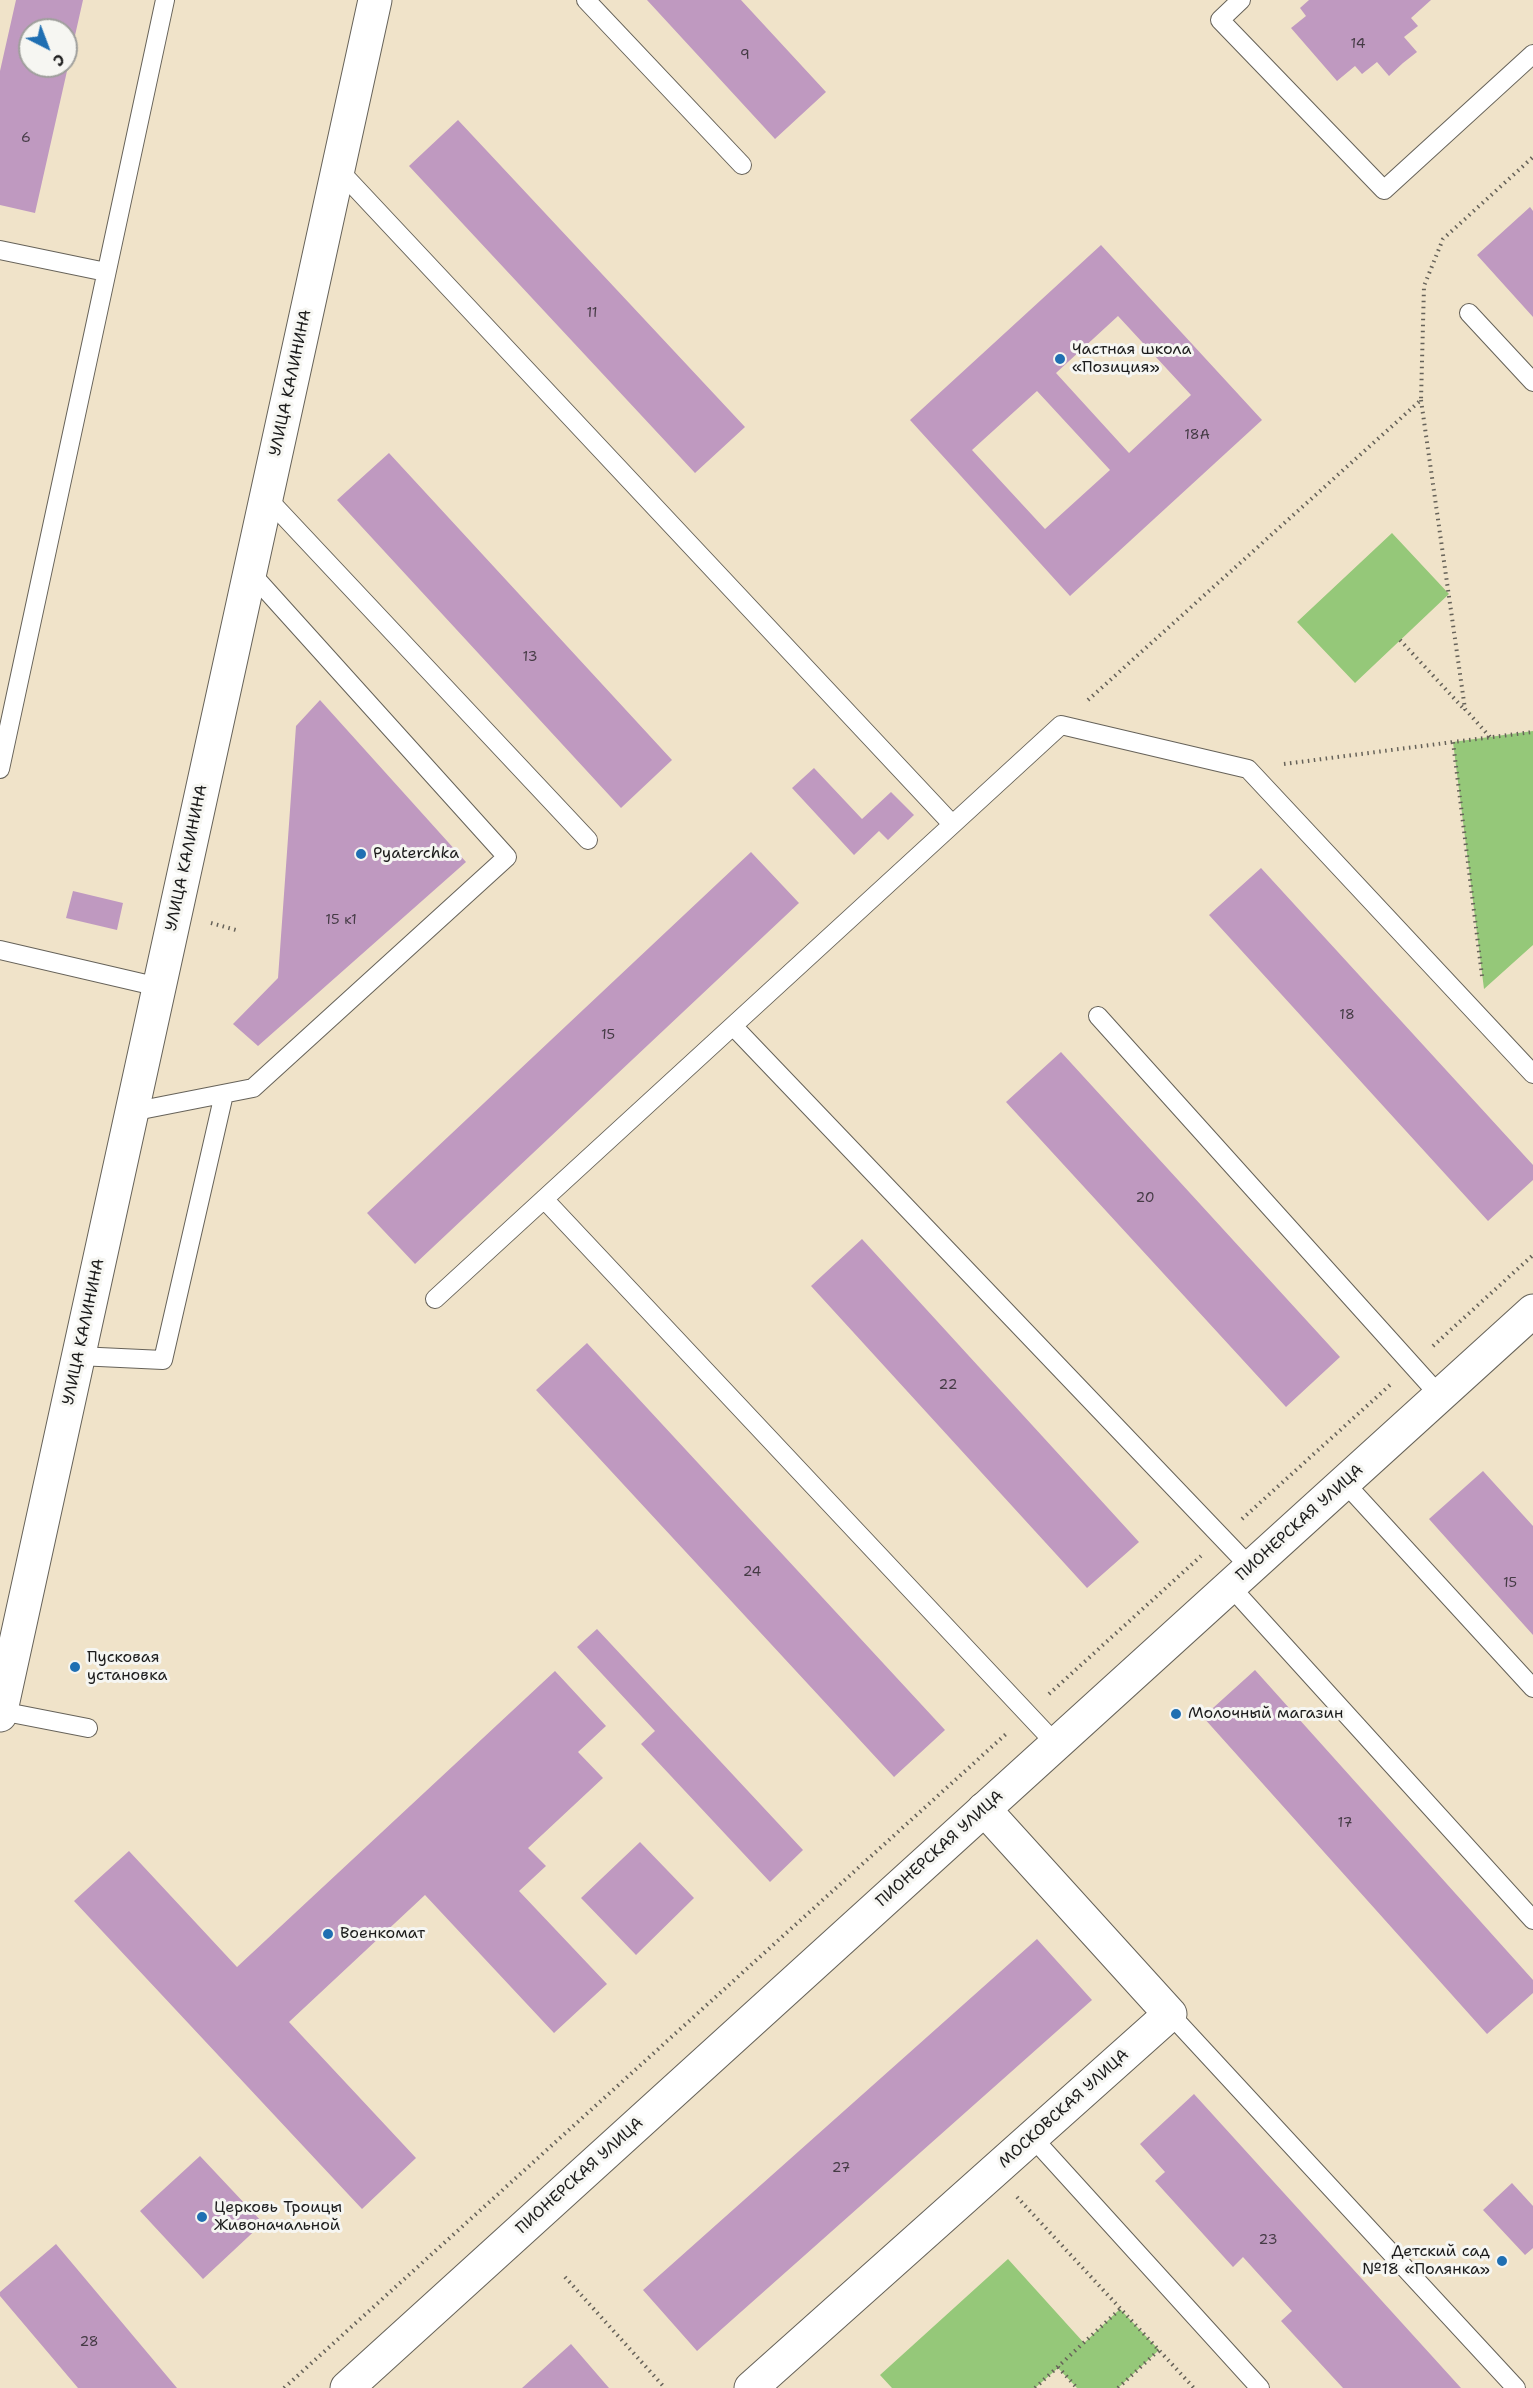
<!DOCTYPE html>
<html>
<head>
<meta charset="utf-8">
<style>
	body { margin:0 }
	#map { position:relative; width:1533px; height:2388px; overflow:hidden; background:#f0e3c9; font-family:"Shantell Sans",sans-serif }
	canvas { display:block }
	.north { position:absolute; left:18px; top:18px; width:60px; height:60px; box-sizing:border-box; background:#f6f6f2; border:2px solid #9f9f9c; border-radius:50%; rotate:138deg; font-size:16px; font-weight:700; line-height:24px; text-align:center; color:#1c1c1c }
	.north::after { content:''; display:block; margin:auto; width:21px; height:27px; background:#1f6fb2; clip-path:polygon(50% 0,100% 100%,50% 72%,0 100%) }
</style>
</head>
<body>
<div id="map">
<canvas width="1533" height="2388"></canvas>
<div class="north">С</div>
</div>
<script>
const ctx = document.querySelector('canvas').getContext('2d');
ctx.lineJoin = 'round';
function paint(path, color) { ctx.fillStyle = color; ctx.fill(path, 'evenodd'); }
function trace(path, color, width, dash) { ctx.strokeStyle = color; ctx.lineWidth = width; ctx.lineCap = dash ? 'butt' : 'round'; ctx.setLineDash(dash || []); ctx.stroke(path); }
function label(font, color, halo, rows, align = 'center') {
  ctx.font = font + ' "Shantell Sans",sans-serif'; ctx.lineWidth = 6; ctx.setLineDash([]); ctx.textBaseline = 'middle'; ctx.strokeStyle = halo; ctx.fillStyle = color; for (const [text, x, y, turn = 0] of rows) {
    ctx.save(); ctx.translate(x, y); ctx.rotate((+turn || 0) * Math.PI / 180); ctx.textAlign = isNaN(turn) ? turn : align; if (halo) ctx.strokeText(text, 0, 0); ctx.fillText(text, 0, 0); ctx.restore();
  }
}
paint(new Path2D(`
	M1392 533 1449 594 1355 683 1297 622Z
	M1533 731V945L1484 989 1453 742Z
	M1008 2259 1084 2343 1120 2309 1159 2350 1118 2388H1077L1058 2368 1035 2388H892L880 2375Z`), '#95c879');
paint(new Path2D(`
	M16 0H83L35 213 0 205V71ZM30 30H66V66H30Z
	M647 0H741L826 92 775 139Z
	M1309 0H1431L1411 18 1418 26 1404 37 1417 52 1403 63 1389 76 1377 62 1362 74 1355 66 1337 81 1291 28 1306 16 1300 8Z
	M458 120 745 427 695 473 409 166Z
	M1530 207 1533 211V317L1477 255Z
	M1101 245 1262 420 1070 596 910 420ZM1118 316 1191 395 1129 453 1056 373ZM1037 391 1110 470 1045 529 972 450Z
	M389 453 672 760 621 808 337 500Z
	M320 700 466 862 258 1046 233 1024 278 978 296 726Z
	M814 768 862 819 891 792 914 815 888 840 879 831 854 855 792 788Z
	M751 852 799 903 415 1264 367 1213Z
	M1261 868 1533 1165V1180L1488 1221 1209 915Z
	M73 891 123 903 117 930 66 918Z
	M1061 1052 1340 1357 1286 1407 1006 1102Z
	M862 1239 1139 1542 1087 1588 811 1286Z
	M587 1343 945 1730 894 1777 536 1390Z
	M1483 1471 1533 1526V1635L1429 1519Z
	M597 1629 803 1850 770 1882 641 1744 655 1731 577 1647Z
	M1255 1670 1533 1980V1993L1487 2034 1203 1717Z
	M555 1671 606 1726 578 1752 603 1778 528 1848 546 1866 519 1891 607 1984 554 2033 425 1895 289 2022 416 2158 362 2209 74 1901 129 1851 237 1967Z
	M640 1842 694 1898 636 1955 581 1898Z
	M1037 1939 1092 2000 697 2351 643 2290Z
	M1194 2094 1461 2388H1343L1281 2321 1292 2311 1243 2257 1233 2267 1155 2181 1165 2172 1140 2144Z
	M200 2156 263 2223 203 2279 140 2211Z
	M1512 2183 1533 2206V2248L1525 2255 1483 2210Z
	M56 2244 177 2388H78L0 2296V2292Z
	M571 2344 609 2388H522Z`), '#bf99c0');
const lane = new Path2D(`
	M586 0 742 165
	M1241 0 1220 20 1384 190 1533 54
	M338 169 952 824
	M0 250 106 272
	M1469 313 1533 382
	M266 497 588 840
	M0 769 165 0
	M0 950 159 987
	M1098 1016 1440 1396
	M733 1026 1251 1568
	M131 1112 253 1088 507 857 250 572
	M544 1199 1056 1744
	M435 1299 1061 725 1248 769 1533 1074
	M78 1356 163 1360 224 1094
	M1344 1482 1533 1688
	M1230 1586 1533 1920
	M1 1711 88 1728
	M1170 2014 1516 2388
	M1032 2137 1260 2388`);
const street = new Path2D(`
	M751 2388 1170 2014 984 1809`);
const secondary = new Path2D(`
	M0 1715 375 0
	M347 2388 1533 1311`);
trace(lane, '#666259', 20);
trace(street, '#666259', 35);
trace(secondary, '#666259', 35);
trace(new Path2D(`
	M1421 400 1465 709 1490 737
	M1400 640 1464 709
	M1088 700 1421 400 1424 286 1443 239 1533 157
	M1284 764 1453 742
	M211 923 236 930
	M1482 976 1453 742 1533 732
	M1433 1346 1533 1255
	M1242 1519 1390 1385
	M1049 1694 1201 1556
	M1017 2197 1194 2388
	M565 2277 665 2388
	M1058 2367 1077 2388
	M284 2388 1006 1734
	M1035 2388 1120 2309
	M1118 2388 1159 2350`), '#666259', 4, [1.5, 4.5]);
trace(lane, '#fff', 18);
trace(street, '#fff', 33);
trace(secondary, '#fff', 33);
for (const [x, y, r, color] of [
	[1060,359,6,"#1f6fb2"],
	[361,854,6,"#1f6fb2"],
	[75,1667,6,"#1f6fb2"],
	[1176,1714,6,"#1f6fb2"],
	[328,1934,6,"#1f6fb2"],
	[202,2217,6,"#1f6fb2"],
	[1502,2261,6,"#1f6fb2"]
]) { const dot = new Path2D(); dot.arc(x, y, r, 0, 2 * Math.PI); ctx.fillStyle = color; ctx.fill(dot); trace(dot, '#f6f6f2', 2); }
label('14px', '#453b45', null, [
	["14",1358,44],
	["9",745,55],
	["6",26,138],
	["11",592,313],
	["18А",1197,435],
	["13",530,657],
	["15 к1",341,920],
	["18",1347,1015],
	["15",608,1035],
	["20",1145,1198],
	["22",948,1385],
	["24",752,1572],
	["15",1510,1583],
	["17",1345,1823],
	["27",841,2168],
	["23",1268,2240],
	["28",89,2342]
]);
label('16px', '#1c1c1c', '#f6f6f2', [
	["Частная школа",1072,350],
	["«Позиция»",1072,368],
	["Pyaterchka",373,854],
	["Пусковая",87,1658],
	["установка",87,1676],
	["Молочный магазин",1188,1714],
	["Военкомат",340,1934],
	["Церковь Троицы",214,2208],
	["Живоначальной",214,2226],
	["Детский сад",1490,2252,"right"],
	["№18 «Полянка»",1490,2270,"right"]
], 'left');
label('16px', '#1c1c1c', '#f6f6f2', [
	["УЛИЦА КАЛИНИНА",291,383,-78],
	["УЛИЦА КАЛИНИНА",187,858,-78],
	["УЛИЦА КАЛИНИНА",84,1332,-78],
	["ПИОНЕРСКАЯ УЛИЦА",1300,1523,-42],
	["ПИОНЕРСКАЯ УЛИЦА",940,1849,-42],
	["МОСКОВСКАЯ УЛИЦА",1064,2109,-42],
	["ПИОНЕРСКАЯ УЛИЦА",580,2176,-42]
]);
</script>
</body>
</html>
